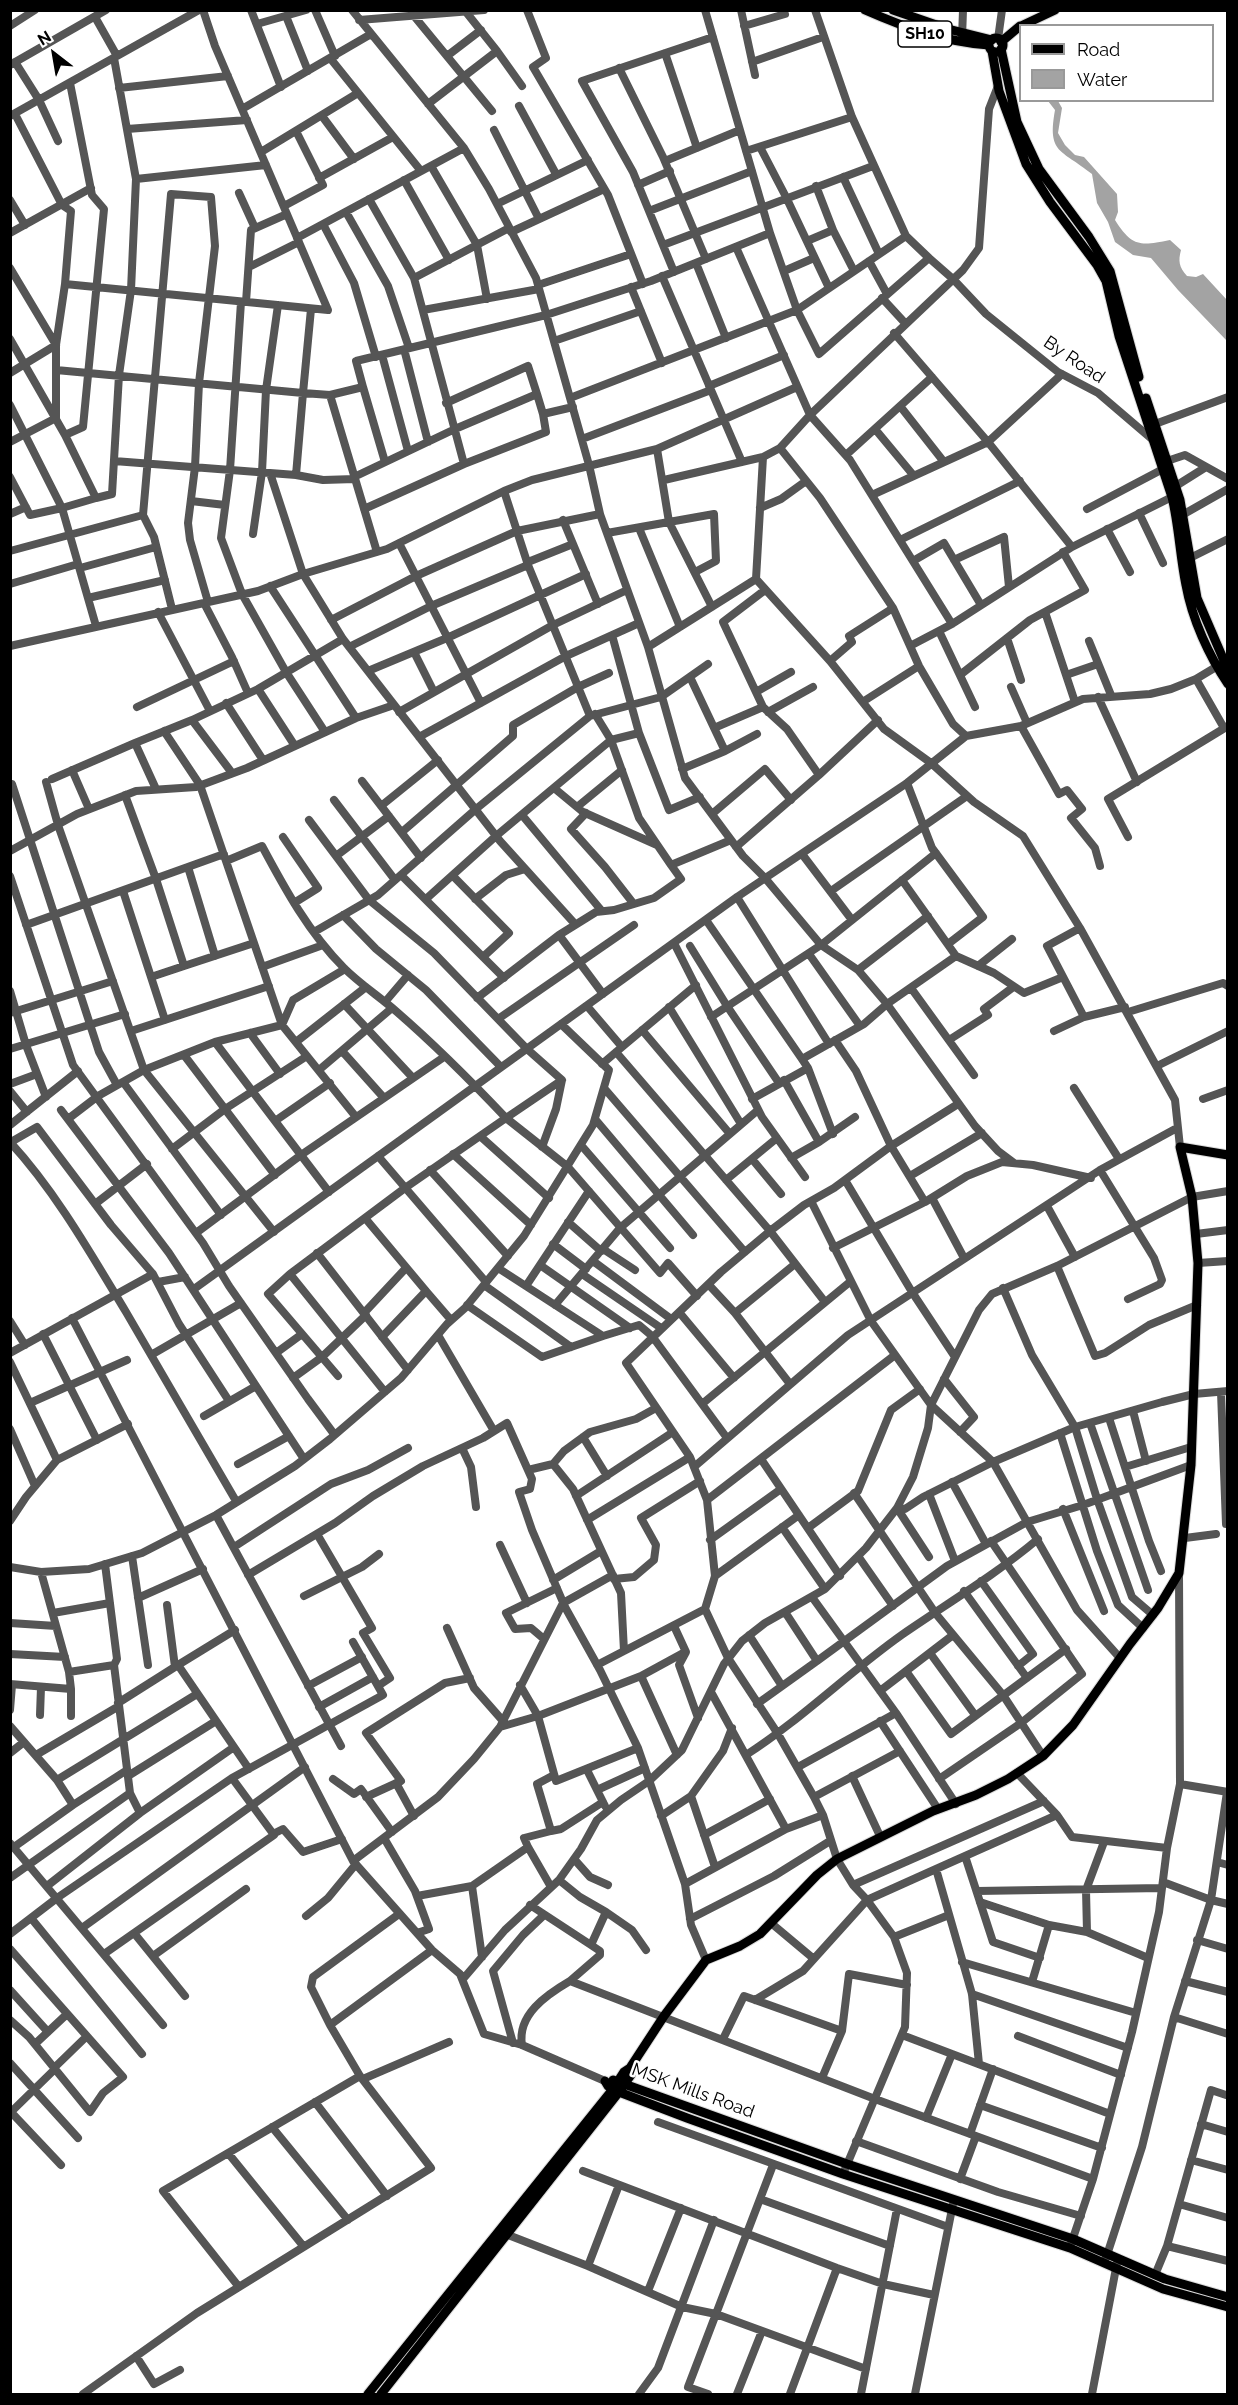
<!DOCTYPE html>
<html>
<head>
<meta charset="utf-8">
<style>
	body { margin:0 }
	#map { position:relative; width:1238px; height:2405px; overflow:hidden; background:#fff; font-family:Raleway,sans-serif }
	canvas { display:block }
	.frame { position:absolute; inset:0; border:12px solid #000; pointer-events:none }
	.legend { position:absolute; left:1019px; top:24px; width:195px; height:78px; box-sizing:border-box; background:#fff; border:2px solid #999; margin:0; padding:8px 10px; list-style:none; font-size:18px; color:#000 }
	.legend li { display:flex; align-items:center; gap:12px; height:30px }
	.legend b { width:30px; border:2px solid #999 }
	.north { position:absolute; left:24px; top:24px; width:60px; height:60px; -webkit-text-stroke:4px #fff; paint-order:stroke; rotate:329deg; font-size:16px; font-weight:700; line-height:24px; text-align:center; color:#000 }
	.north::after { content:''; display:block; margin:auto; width:21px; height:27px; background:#000; clip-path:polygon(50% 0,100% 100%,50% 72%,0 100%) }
</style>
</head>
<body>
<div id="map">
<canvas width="1238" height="2405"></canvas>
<div class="frame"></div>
<ul class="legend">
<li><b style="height:8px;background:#000"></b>Road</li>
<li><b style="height:16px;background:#a3a3a3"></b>Water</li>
</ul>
<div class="north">N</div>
</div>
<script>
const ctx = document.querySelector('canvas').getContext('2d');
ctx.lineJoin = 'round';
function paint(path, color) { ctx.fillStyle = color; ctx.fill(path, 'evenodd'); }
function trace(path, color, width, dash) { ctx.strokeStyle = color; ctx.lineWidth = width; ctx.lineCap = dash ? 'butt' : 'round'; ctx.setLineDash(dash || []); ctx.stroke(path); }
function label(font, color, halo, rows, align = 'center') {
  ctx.font = font + ' Raleway,sans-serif'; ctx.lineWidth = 5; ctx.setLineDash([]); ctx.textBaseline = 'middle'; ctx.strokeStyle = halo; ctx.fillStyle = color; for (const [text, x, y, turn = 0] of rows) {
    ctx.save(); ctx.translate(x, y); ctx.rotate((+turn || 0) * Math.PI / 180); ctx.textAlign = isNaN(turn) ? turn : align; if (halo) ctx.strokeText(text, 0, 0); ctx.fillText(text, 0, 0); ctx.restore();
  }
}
paint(new Path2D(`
	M1048 101H1058L1062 108 1058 133 1065 145 1075 155 1084 157 1117 194 1118 212 1115 220C1132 247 1140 246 1170 240L1181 250C1178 261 1179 267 1187 276L1196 277 1203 274 1227 300 1226 306 1227 341 1178 290 1151 258 1133 255 1115 242 1108 222 1097 203 1092 174C1061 149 1047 154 1055 110Z`), '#a3a3a3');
const major = new Path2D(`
	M865 10C906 28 945 42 989 45
	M893 10 948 29 992 40
	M1021 26 1055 10
	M989 45a7 7 0 1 1 14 0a7 7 0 1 1-14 0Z
	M1001 42 1020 26
	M1001 49 1017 122 1039 169 1089 237 1110 271 1139 377
	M992 51 999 91 1026 164 1050 202 1097 265 1106 281 1119 336 1172 497C1179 526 1180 556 1186 585 1192 619 1209 656 1228 684
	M1146 398 1180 500 1197 598 1228 670
	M613 2080 847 2164 1073 2239 1165 2279 1228 2297
	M605 2081 608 2086 619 2092 687 2118 843 2174 1070 2248 1163 2289 1228 2307
	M368 2394 613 2089 624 2072 630 2068 664 2016 706 1960 740 1946 760 1934 817 1875 837 1859 933 1811 976 1795 1008 1779 1043 1756 1073 1725 1130 1644 1158 1608 1179 1573 1191 1465 1198 1263 1192 1197 1180 1147 1228 1155
	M381 2394 619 2092 631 2075 630 2068`);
trace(major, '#dbdbdb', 11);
trace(new Path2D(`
	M251 10 281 87
	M315 10 335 56
	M352 10 464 148 489 189 536 278 589 465 600 514
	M527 10 546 58 533 67 608 195 643 284
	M705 10 770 233
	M741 10 755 75
	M286 16 308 71
	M414 16 492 111
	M95 17 117 56
	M359 20 484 10
	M257 24 306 10
	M10 26 35 10
	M744 26 785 14
	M962 38 963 10
	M998 39 1002 10
	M497 51 522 86
	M665 53 697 148
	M447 56 481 30
	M330 58 421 171
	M15 62 39 100 58 141
	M752 62 823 37
	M10 65 106 10
	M619 68 663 157 706 259
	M119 88 228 76
	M428 104 497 51 466 12
	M519 106 556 174
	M242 109 371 34
	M10 116 199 10
	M322 116 354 159
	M127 129 247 120
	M494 130 539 219
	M760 147 786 197 829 288
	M746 151 852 117
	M261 152 358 93
	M665 161 740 130
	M431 166 477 245 487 299
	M843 177 879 254
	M319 178 393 137
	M136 179 266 165
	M404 180 449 260
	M638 185 670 171
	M816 186 833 230
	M239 193 255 228
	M10 200 25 225
	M497 204 588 160
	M284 206 323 185 296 131
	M649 211 752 171
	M346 212 388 286 409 348
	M323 224 354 283 376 357
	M511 232 604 189
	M10 233 91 188
	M906 236 929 258
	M297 238 464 148
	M807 241 833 230 854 271
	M663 245 873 166
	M736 247 810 415 850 460 952 624 910 646
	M869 261 887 294
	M696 263 726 338
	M249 267 299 242
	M10 268 56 345 65 284 71 211 62 205 15 114
	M784 271 814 258
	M674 272 633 172 582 81 713 37
	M662 276 742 462
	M414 278 509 228
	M65 284 328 310 215 46 203 10
	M538 285 631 254
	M631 287 662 363
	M882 298 905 323
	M241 302 230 470 221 538 242 594 286 672 325 732
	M246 302 251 230 287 214
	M423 310 539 289
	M894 333 988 442 1072 547
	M10 339 65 435 83 427 104 209 92 195 70 83
	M554 341 641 311
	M404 349 428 442
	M382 355 408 451
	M56 370 303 393 311 309
	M10 373 56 345
	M709 386 784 355
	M363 387 385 462
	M330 395 363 387 356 361 546 315 651 281 770 233 797 310 819 354 929 258 953 279 986 314 1058 372 1098 393 1153 440
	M570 398 797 310 906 236 852 117 815 10
	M446 403 528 366 537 394
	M10 405 62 508 96 498 65 435
	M900 406 944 462
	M1155 424 1228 397
	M875 429 914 476
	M582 439 711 390
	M10 442 56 418V345
	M780 448 820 498 893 608 919 666 953 724 966 736 1021 726 1083 699 1150 694 1171 689 1196 679 1216 667
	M657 449 797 387
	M846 455 932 377
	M763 457 756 579 830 661 884 729 931 763 974 802 1023 836 1080 928 1175 1100 1180 1147
	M114 461 296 475 303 393 330 395 377 552
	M1167 461 1185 455 1228 479
	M464 464 546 432 543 414 573 407
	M270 473 303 574 343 639 500 841 575 924
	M296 475 323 480 355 479
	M10 477 30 515 62 508 96 626
	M354 477 455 429 537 394 543 414
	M664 480 763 457 780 448 810 415 963 270 979 248 989 109 998 86
	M1171 489 1206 467
	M504 491 528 565 590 716
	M872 495 988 442 1062 374
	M96 498 112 494 119 375 131 290 136 179 114 58
	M191 501 225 505
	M760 508 781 499 806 481
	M364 509 464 464 414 278 369 199
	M1087 509 1163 469
	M1139 513 1163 563
	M10 514 26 507
	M1184 514 1228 489
	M143 515 154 537 172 609
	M563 520 598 604
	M639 528 680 627
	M1107 529 1130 572
	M607 533 714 514 716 561 695 572
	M253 534 262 472 266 390 278 305
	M900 540 1020 481
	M399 543 481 703
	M10 551 143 515 171 194 211 197 215 246 199 383 195 467 188 523 190 540 208 602
	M1192 557 1228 539
	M954 560 1004 537 1009 587
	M913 561 944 543 981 605
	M528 562 573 544
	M80 568 156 547
	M10 584 78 564
	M270 586 356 718
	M765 590 723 622 763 707 787 729 819 775 878 720
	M88 598 165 580
	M204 603 232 657 248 693
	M158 612 210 711
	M1045 612 1075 702
	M331 620 416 576 517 531 600 514 648 647 685 778 743 856 765 878 821 945 858 970 887 1004 975 1126 998 1151 1014 1163
	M952 624 1072 547 1172 497
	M939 631 975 707
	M612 635 639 733
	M1007 638 1021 680
	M1089 641 1111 695
	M10 646 258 591 303 574 387 549 504 491 532 480 657 449 669 522 712 607
	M349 647 431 606 528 565
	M648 647 756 579
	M414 652 434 692
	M830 661 852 642 849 636 893 608
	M368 671 447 638 586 574
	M960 675 1030 620 1085 590 1063 552
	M1066 675 1098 664
	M690 677 725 751
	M1196 679 1224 728
	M1011 687 1027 723
	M258 689 295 746
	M756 692 791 672
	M1098 697 1137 782
	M864 701 919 666
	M226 703 263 760
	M137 707 234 661
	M399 712 553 625 627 590
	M768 712 813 687
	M1021 726 1059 794 1067 790 1082 809 1071 818 1095 848 1100 866
	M714 728 763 707
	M164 731 200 785 282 1025 356 1117
	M419 737 566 656 639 623
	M682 769 725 751 757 734
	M72 770 89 809
	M232 773 192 720 258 689 343 639
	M52 779 135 743
	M362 781 421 858
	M46 782 58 825 144 1070 274 1232
	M907 783 932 848 983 917 948 944
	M12 784 99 1052 117 1085
	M554 788 583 812 657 845
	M156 789 135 743 192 720
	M125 795 156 879 184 966 254 943
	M700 797 669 810 639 733 611 740 639 818 671 865 731 840
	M334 800 395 880
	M381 806 438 760
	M577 807 622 770
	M586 813 571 829 605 867 633 903
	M712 814 765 769 791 800
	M522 815 601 910
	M309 820 369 900 434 953 527 1049 562 1080 556 1109 542 1147
	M402 832 513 736V725L578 687 609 673
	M283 837 318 888 294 903
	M1128 837 1108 799 1228 726
	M736 847 819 775
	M10 851 77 814 136 791 196 787 247 768 356 718 394 705
	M802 854 852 920
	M336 856 389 816
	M226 861 262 846C285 889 309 933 344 968 360 984 380 997 397 1012 435 1045 471 1081 506 1118L562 1080
	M188 867 215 956
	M401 875 504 978
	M10 876 73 1065 203 1243 229 1286 308 1399 334 1434
	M453 876 509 933 483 957
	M902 880 956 956 994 973 1024 993 1063 977
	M123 891 165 1020
	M831 891 967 796
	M737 897 829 1044
	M426 899 496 836 611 740 595 714
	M475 899 506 875 525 869
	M343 915 376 949 426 990 501 1067
	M706 920 802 1059
	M26 925 224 854
	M1080 928 1047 946 1084 1017 1125 1007
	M314 932 378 895 476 809 590 716 661 697 708 664
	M559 935 596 912 614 910 654 898 681 879 671 865
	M674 943 762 1117 805 1177
	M690 946 727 1006 779 1083
	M809 954 860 1026
	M978 966 1012 939
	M262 967 323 945
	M858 970 928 916
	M151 977 184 966
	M911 988 974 1075
	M10 991 26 1045 46 1097
	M477 998 559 935 603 994
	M385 1002 408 975
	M344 1004 413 1078
	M587 1006 622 1047 602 1064
	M669 1007 741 1124
	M1128 1012 1223 983 1228 986
	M10 1013 113 981
	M711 1017 821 945 936 853
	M498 1019 634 925
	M642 1030 730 1134
	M131 1031 269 986
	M1054 1031 1084 1017
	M250 1033 280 1074
	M835 1040 856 1071 891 1146 925 1202
	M949 1040 988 1015 984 1009 1012 988
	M215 1042 282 1025 293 1000 345 969
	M296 1042 366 987
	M622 1047 696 985
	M10 1049 125 1014
	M342 1051 384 1098
	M616 1052 770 1231 825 1302
	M184 1055 275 1175
	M1157 1066 1228 1031
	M808 1068 833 1134
	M319 1070 392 1008
	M784 1080 819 1142 855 1117
	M123 1082 221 1215
	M10 1084 37 1074
	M604 1088 745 1252
	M1074 1088 1119 1159
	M10 1091 27 1112
	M752 1099 808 1068 802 1059 864 1024 887 1004 956 956
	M1203 1099 1228 1090
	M61 1110 169 1253 256 1386
	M68 1119 98 1096 144 1070 215 1042 329 1192
	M595 1119 693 1235
	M275 1121 330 1083
	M10 1125 78 1071
	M480 1136 549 1198
	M10 1142C56 1192 91 1254 126 1312 163 1375 200 1438 236 1501
	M11 1142 37 1127 111 1225 153 1274 179 1324 229 1401
	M581 1145 670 1248
	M172 1149 225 1109 307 1056
	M453 1154 531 1225
	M378 1156 486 1282
	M791 1158 819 1142
	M752 1159 781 1194
	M430 1170 508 1256
	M1100 1170 1154 1258 1162 1280 1160 1284 1128 1299
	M910 1176 982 1133
	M726 1180 777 1138
	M845 1180 912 1292 955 1357
	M932 1198 964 1258
	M811 1201 871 1321 931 1405 993 1462 1077 1610 1120 1658
	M95 1204 147 1164
	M1047 1206 1075 1257
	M365 1218 426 1291
	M568 1222 601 1251
	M196 1233 301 1155 444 1057
	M1196 1234 1228 1230
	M553 1244 586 1269
	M833 1248 925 1202 967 1176 1002 1162 1033 1165 1091 1178
	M603 1249 635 1270
	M317 1253 408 1370
	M593 1261 671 1319
	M1198 1263 1228 1261
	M540 1265 630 1328
	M1057 1266 1095 1356 1105 1353 1149 1325 1197 1305
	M498 1268 603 1336 639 1325 652 1336 727 1438
	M290 1274 268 1294 338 1376
	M582 1274 661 1328
	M158 1282 185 1277
	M484 1285 571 1347
	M709 1285 735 1313 790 1384
	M526 1286 589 1191
	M1003 1288 1032 1355 1075 1427 1097 1499 1132 1597 1153 1615
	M194 1289 737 897 907 783 966 736
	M467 1305 542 1357 603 1336
	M555 1305 620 1228 758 1110
	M679 1312 734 1378
	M364 1313 406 1268
	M735 1313 795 1264
	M72 1318 353 1861 432 1950 460 1974 484 2034 522 2045 605 2081
	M10 1321 25 1345
	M43 1334 97 1440
	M438 1335 494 1431
	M382 1337 426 1291 451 1320
	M10 1353 153 1274
	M276 1353 302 1334
	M151 1355 241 1303
	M10 1362 57 1460
	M293 1378 322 1357 366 1315
	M944 1379 974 1417 960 1432
	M385 1392 290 1274 405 1188 506 1118 568 1167 660 1273 668 1263 697 1296
	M1221 1392 1226 1524
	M30 1403 127 1360
	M702 1404 851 1281
	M1133 1411 1146 1461
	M204 1416 256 1386 304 1459
	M1109 1418 1149 1541 1161 1571
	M1090 1423 1148 1590
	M10 1429 35 1486
	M1060 1433 1097 1551 1118 1605 1143 1628
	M583 1437 607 1476
	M462 1448 471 1467 476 1507
	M761 1459 840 1576
	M238 1464 289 1436
	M553 1464 564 1451 590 1432 636 1419 656 1408
	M694 1467 848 1335 1100 1170 1177 1128
	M1125 1467 1191 1447
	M528 1470 553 1464 573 1489 621 1593 624 1651
	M952 1482 986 1544
	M854 1493 936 1614 1003 1695 1043 1756
	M929 1494 955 1561
	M576 1496 673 1432
	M707 1500 895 1355
	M897 1508 905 1509 923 1497 993 1462 1075 1427 1162 1402 1194 1394 1228 1391
	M897 1508 929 1557
	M1063 1509 1104 1611
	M216 1515 341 1746
	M587 1520 690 1457
	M10 1521 26 1497 57 1460 128 1424
	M782 1527 825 1589
	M808 1528 858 1491 891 1410 920 1389
	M317 1534 372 1628 363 1633 390 1678 378 1686
	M1185 1538 1216 1534
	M710 1540 781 1489
	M500 1545 527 1603
	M234 1547 331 1484 368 1470 408 1448
	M132 1556 148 1665
	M858 1556 893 1606
	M105 1564 117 1659 114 1665
	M10 1567 41 1572 89 1569 142 1553 216 1515 295 1466 330 1439 401 1378 447 1324 465 1308 524 1236 593 1125 609 1070 561 1024
	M41 1572 69 1672 114 1665 130 1793 140 1813 47 1886
	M248 1575 335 1523 373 1496 423 1466 483 1438 507 1423 532 1479 530 1489 519 1492 532 1530 565 1607 600 1670 638 1748 685 1884 691 1925 706 1960
	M715 1576 799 1515
	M614 1579 634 1577 654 1560 656 1545 641 1518 700 1481
	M553 1580 601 1551
	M981 1581 1033 1654 1018 1666
	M964 1591 1027 1678
	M304 1596 362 1567 379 1554
	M812 1597 896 1713 956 1804
	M138 1598 203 1569
	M167 1605 175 1667
	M53 1613 110 1603
	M10 1623 56 1626
	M674 1626 686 1652 679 1665 698 1718
	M447 1628 474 1688 503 1721
	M235 1630 178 1665 249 1769
	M749 1635 782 1686
	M544 1639 531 1628 515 1629 506 1613 557 1588
	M930 1653 975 1715
	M10 1654 65 1657
	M817 1661 947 1566 1027 1522 1083 1505 1191 1465
	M597 1665 705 1609
	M906 1671 951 1734 1066 1649
	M641 1676 685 1652
	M10 1684 71 1689 69 1672
	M520 1685 538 1716 556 1781 638 1748
	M308 1686 362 1657
	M71 1689V1716
	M880 1691 953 1635
	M711 1692 786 1829
	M118 1703 178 1665
	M757 1704 817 1661 785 1612
	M319 1707 373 1677
	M10 1710 12 1685
	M40 1715 41 1687
	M880 1721 938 1809
	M10 1726 57 1780 73 1805 14 1847
	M500 1727 563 1603 613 1575
	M10 1753 24 1742
	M36 1755 119 1706
	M746 1755C802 1719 849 1672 903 1634 948 1603 995 1575 1038 1539
	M798 1767 896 1713
	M587 1770 605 1806
	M1017 1773 1057 1815
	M128 1776 216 1721
	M852 1776 880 1836
	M333 1779 354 1794 361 1789 392 1832
	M939 1779 1021 1723 1082 1674 991 1541
	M57 1780 197 1694
	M396 1783 414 1816
	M1180 1784 1228 1792
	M597 1790 645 1768
	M691 1796 723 1751 732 1728
	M366 1797 401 1781 366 1733 445 1683 470 1678
	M814 1797 900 1751
	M73 1805 127 1770
	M140 1813 234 1747
	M661 1816 691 1796 715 1867
	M551 1831 561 1829 603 1802
	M273 1834 283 1829 303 1852 342 1839
	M704 1835 770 1799
	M384 1838 415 1891 429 1929 417 1933
	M10 1843 163 2025
	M528 1847 524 1838 551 1831 537 1784 554 1775
	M965 1856 993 1942 1040 1958
	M574 1859 590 1877 608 1885
	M353 1861 438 1797 474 1759 500 1727 538 1716 641 1676 677 1755
	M1217 1862 1228 1865
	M936 1869 1057 1815 1072 1837 1167 1848
	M10 1878 130 1793
	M1163 1882 1211 1900 1228 1904
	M685 1884 786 1829 823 1815
	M853 1885 1044 1801
	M977 1891 1162 1888
	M417 1896 472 1886
	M980 1902 1049 1925 1087 1932 1148 1958
	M530 1905 591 1945 606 1912 580 1897 559 1880
	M606 1912 632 1930 646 1950
	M306 1916 328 1898 356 1864
	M31 1918 142 2054
	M690 1919 774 1876 830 1841
	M771 1923 814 1959
	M82 1928 305 1767
	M1087 1932 1086 1890 1104 1842
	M134 1933 185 1996
	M10 1934 57 1898 232 1778 383 1695 353 1642
	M894 1937 949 1915
	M1197 1940 1228 1949
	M10 1949 123 2077 103 2093 90 2112 29 2037 10 2020
	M104 1954 274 1835 232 1778
	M153 1956 246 1889
	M482 1957 472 1886 528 1847 551 1887
	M962 1962 1136 2013
	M463 1979 505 1930 559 1880 581 1849 597 1820 621 1800 649 1781 682 1750 724 1664 742 1641 765 1623 825 1589 866 1548 897 1508 913 1477 928 1428 931 1405 979 1310 992 1294 1057 1266 1192 1197 1228 1191
	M570 1981 600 1955V1951L591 1945
	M1185 1981 1228 1992
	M1032 1982 1049 1925
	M10 1990 48 2032
	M972 1994 1128 2048
	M755 2000 803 1971 867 1900 936 1869 972 1994 979 2064
	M1174 2017 1228 2034
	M330 2025 311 1987 313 1977 399 1914
	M902 2035 1110 2114
	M1018 2036 1121 2075
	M723 2039 744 1996 842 2031
	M513 2043 493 1971 523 1935 544 1915
	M35 2044 67 2014
	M522 2045C517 2015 546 1995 570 1981L875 2099 1093 2179
	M10 2063 78 2138
	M54 2068 87 2036
	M822 2078 842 2031 849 1974 907 1985
	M363 2079 449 2042
	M315 2102 387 2196
	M980 2105 1102 2148
	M10 2111 61 2165
	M10 2113 55 2069
	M926 2118 952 2054
	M658 2122 948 2227
	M1201 2124 1228 2132
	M272 2127 348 2220
	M970 2134 993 2069
	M856 2141 998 2192 1081 2216
	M228 2153 304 2247
	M1191 2160 1228 2170
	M583 2171 837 2268 883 2284 934 2295
	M843 2174 905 2027 907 1973 894 1937 867 1900 853 1885 837 1859 823 1815 814 1797 778 1734 728 1658 705 1609 715 1576 707 1500 690 1457 626 1363 721 1272 770 1231 804 1205 834 1188 891 1146 958 1104
	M960 2179 976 2136
	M760 2199 890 2246
	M1179 2204 1228 2218
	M503 2233 588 2266 682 2307 716 2314 866 2369
	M1071 2244 1093 2179 1132 2032 1159 1912 1167 1848 1180 1784 1179 1573
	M1167 2246 1228 2261
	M1106 2258 1142 2147 1174 2017 1211 1900 1227 1792
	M588 2266 619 2185
	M1155 2275 1167 2246 1211 2090 1226 2095
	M239 2287 163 2191 360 2076
	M648 2291 681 2208
	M136 2356 154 2384 180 2370
	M83 2394 197 2313 431 2168 360 2076 330 2025 432 1950
	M639 2394 658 2368 714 2220
	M708 2394 688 2387 773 2165
	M737 2394 762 2331
	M790 2394 837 2268
	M861 2394 897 2209
	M915 2394 953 2204
	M1092 2394 1117 2263`), '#555', 8);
trace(major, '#000', 9);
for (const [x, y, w] of [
	[925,34,54]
]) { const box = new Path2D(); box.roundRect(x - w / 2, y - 13, w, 26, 4.5); ctx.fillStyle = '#fff'; ctx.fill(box); trace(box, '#000', 1.5); }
label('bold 16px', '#000', null, [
	["SH10",925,34]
]);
label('18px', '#000', '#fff', [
	["By Road",1074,360,34],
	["MSK Mills Road",693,2091,20]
]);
</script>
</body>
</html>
